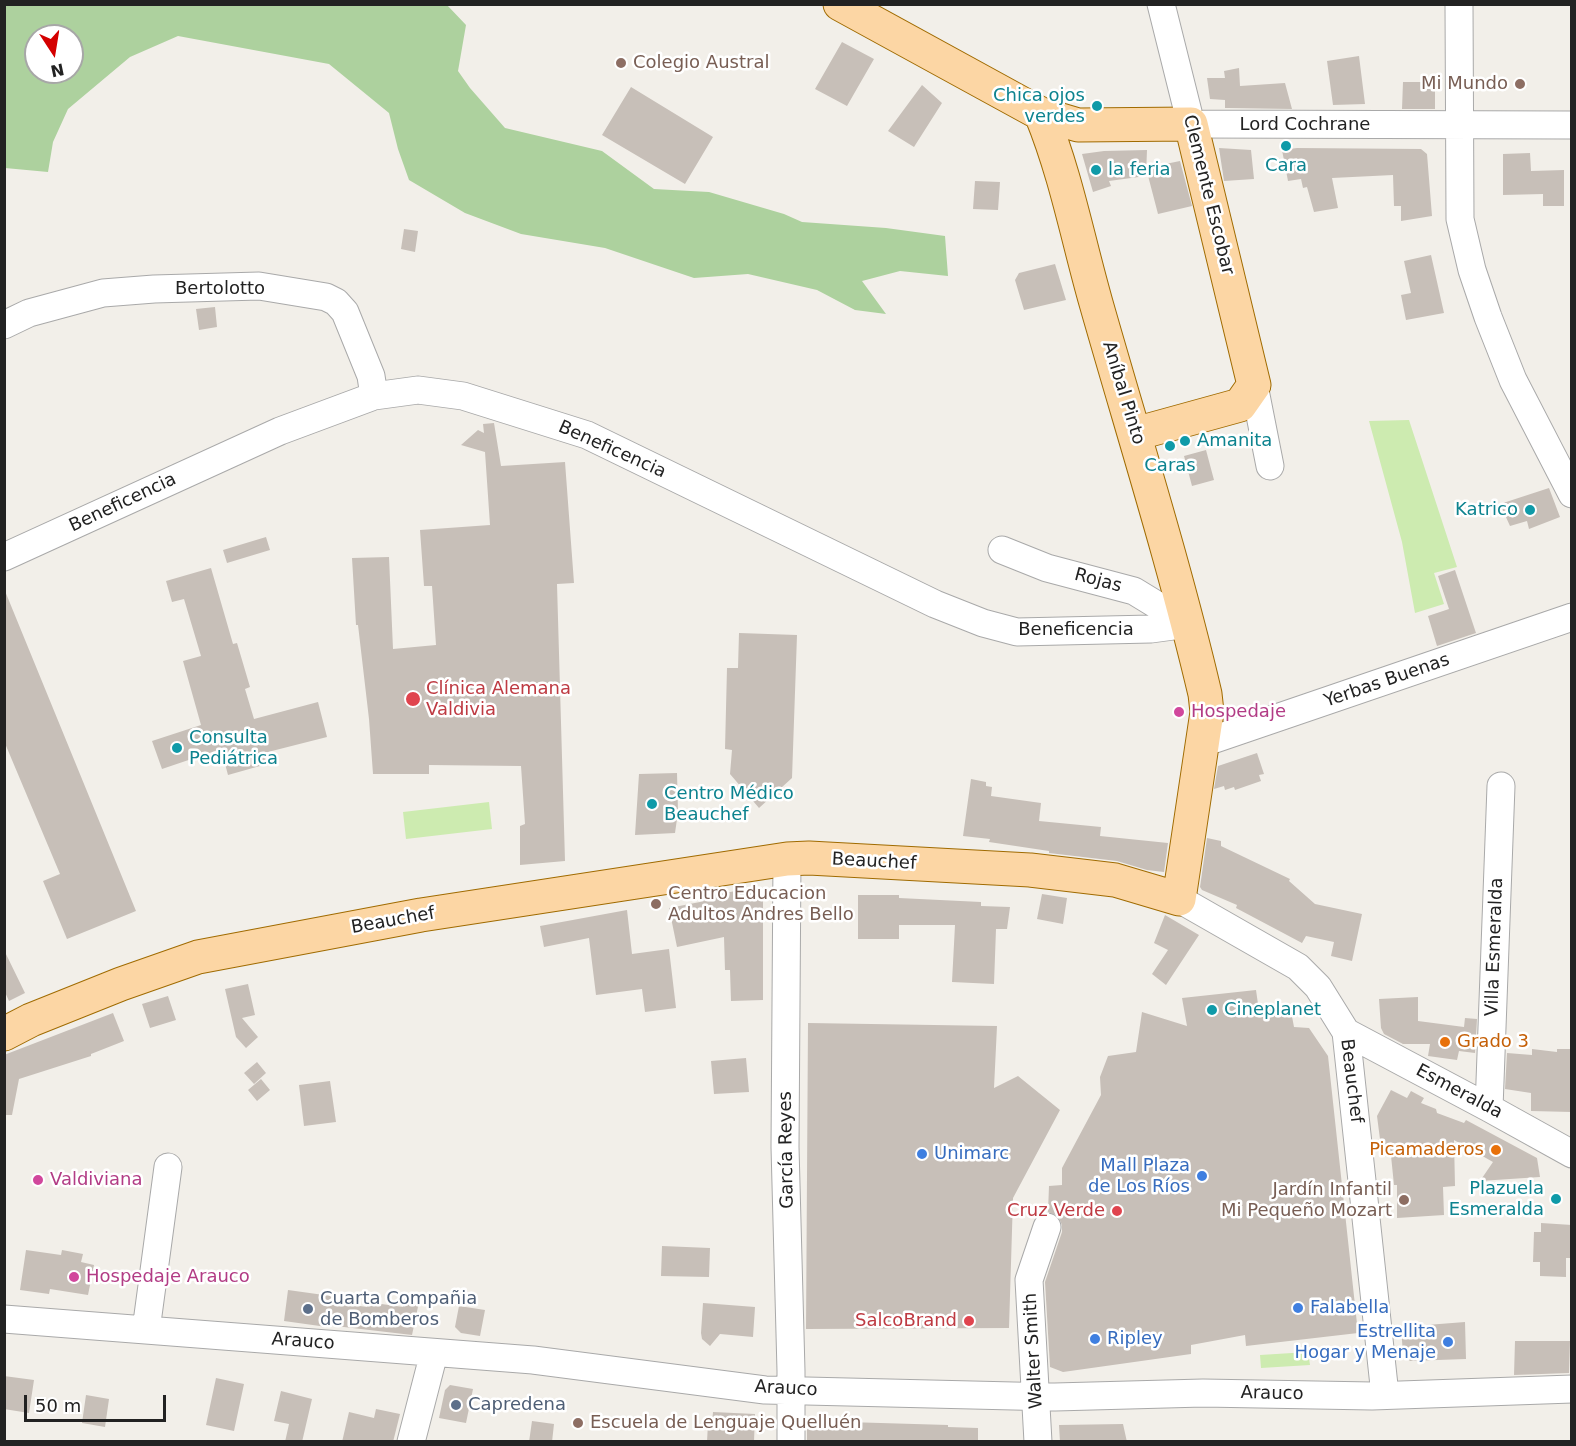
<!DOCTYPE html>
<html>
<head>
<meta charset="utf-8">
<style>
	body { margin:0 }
	#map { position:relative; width:1576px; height:1446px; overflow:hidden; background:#f2efe9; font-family:"DejaVu Sans",sans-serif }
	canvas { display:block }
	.frame { position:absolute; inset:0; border:6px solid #222; pointer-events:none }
	.north { position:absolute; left:24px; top:24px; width:60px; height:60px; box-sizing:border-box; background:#fff; border:2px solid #a7a7a7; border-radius:50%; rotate:168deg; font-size:16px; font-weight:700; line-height:24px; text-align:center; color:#222 }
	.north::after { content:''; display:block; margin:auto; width:21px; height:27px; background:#d40000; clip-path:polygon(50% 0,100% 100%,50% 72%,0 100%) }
	.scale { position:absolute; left:24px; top:1395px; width:142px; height:27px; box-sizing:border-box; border:3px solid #222; border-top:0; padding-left:8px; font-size:18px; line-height:21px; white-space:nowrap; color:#222; -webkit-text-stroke:4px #fff; paint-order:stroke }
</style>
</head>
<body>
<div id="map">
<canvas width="1576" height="1446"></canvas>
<div class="frame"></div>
<div class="north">N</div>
<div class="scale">50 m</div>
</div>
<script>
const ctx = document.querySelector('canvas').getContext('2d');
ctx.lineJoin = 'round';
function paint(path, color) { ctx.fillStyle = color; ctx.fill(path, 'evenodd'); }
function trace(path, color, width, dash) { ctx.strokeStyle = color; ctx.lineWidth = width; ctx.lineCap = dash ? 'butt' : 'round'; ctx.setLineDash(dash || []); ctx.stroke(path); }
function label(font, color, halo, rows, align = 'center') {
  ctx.font = font + ' "DejaVu Sans",sans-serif'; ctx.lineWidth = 5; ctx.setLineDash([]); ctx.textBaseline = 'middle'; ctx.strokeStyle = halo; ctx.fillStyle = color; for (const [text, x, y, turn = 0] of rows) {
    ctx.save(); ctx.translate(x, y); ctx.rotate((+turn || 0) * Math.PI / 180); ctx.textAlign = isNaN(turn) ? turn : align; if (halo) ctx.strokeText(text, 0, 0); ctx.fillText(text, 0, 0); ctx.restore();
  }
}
paint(new Path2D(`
	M1409 420 1457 567 1434 573 1444 604 1415 613 1402 542 1369 421Z
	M489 802 492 829 406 839 403 812Z
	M1308 1352 1310 1365 1261 1368 1260 1355Z`), '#cdebb0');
paint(new Path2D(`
	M4 5H447L466 25 458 71 470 88 505 128 602 151 654 189 709 192 784 214 802 222 886 228 945 236 948 276 900 271 862 281 886 314 855 310 817 290 748 274 694 278 605 248 521 234 465 213 409 180 398 149 389 113 329 64 178 36 130 57 68 109 53 142 48 172 5 168ZM36 36H72V72H36Z`), '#add19e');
paint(new Path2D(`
	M842 42 874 59 847 106 815 89Z
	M1359 56 1365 104 1333 105 1327 61Z
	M1239 68 1240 86 1285 83 1292 109 1228 108H1225V100L1210 99 1207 78H1225L1224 71Z
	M1403 82H1435V109H1402Z
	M922 85 942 103 914 147 888 131Z
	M631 87 713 137 685 184 602 135Z
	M1219 148 1251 150 1254 179 1224 181Z
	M1297 148 1421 149 1427 154 1432 216 1401 221V206H1394L1393 175 1332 178 1338 208 1314 212 1307 187 1303 188 1301 179 1288 181 1282 150Z
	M1147 150 1146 176 1109 181 1111 186 1093 192 1082 154 1104 151Z
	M1530 153 1531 171 1564 170V206H1543V194L1503 195V154Z
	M1180 161 1192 206 1158 214 1146 168Z
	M975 181 1000 182 998 210 973 209Z
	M404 229 418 231 415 252 401 249Z
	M1431 255 1444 313 1406 320 1401 295 1411 293 1404 261Z
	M1055 264 1066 300 1024 310 1015 280 1019 273Z
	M215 307 217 327 199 330 196 309Z
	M494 423 501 466 565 462 574 583 557 584 565 861 520 865V826L525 824 521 766 429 765V774H373L369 719 358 625H356L352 558 389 557 393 649 436 645 432 586H424L420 530 490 525 485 452 461 445 478 430 484 433 483 424Z
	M1206 450 1214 480 1192 486 1184 456Z
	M1549 488 1560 517 1529 529 1527 521 1510 526 1500 504Z
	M266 537 270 550 227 563 223 550Z
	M211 568 233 644 237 643 250 687 245 689 254 719 318 702 327 737 264 753 267 764 228 775 221 749 162 769 152 741 201 725 183 661 201 656 184 599 172 602 166 581Z
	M1455 570 1476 633 1437 646 1428 616 1449 609 1438 576Z
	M5 591 136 911 67 939 43 881 60 874 4 741Z
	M739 633 797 635 792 778 759 808 730 774 732 750 725 749 727 668H738Z
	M1257 753 1264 774 1259 775 1261 781 1235 790 1234 787 1225 790 1224 786 1214 789 1218 766Z
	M677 773 678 812 675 833 635 835 639 774Z
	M971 779 986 782V786L992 787 991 796 1041 803 1039 821 1101 827 1100 836 1168 843 1164 872 1147 870 1117 861 1049 853V851L989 842 990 839 963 836Z
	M1207 838 1221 841V846L1290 879 1289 881 1315 904 1362 914 1352 961 1331 956 1334 942 1306 936 1302 943 1236 908 1237 905 1202 890 1200 887Z
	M754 888 763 896V1000L731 1001 730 970H725L724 937 677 947 669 908 700 902 706 896Z
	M1042 894 1067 898 1063 924 1037 919Z
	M858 895H899V898L981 902V906L1010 907 1007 929H996L994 984 952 982 955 925H899V939H858Z
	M627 910 632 954 669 949 676 1008 645 1012 642 989 596 995 589 938 544 947 540 926Z
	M1165 915 1199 935 1166 985 1152 974 1168 950 1154 943Z
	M4 950 25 993 9 1001 4 990Z
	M248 984 255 1015 242 1018 258 1037 246 1048 236 1037 225 989Z
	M1256 990 1259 1011 1290 1006 1294 1027 1309 1028 1328 1056 1358 1333 1246 1346 1245 1335 1191 1345V1354L1063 1372 1050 1367 1045 1282 1062 1232V1225L1058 1216 1048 1212 1049 1186 1062 1185V1168L1101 1095 1100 1077 1108 1056 1136 1052 1142 1012 1187 1026 1182 998Z
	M168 996 176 1020 150 1028 142 1004Z
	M1418 997V1021L1464 1027 1465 1018 1477 1019 1475 1053 1459 1051 1457 1060 1428 1056 1430 1044H1403L1384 1034 1381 1028 1379 999Z
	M113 1013 124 1041 91 1054V1056L19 1079 12 1115H4V1055Z
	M808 1023 997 1026 994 1088 1018 1076 1060 1110 1013 1198 1009 1328 806 1329Z
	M1532 1049 1557 1052V1049H1572V1112L1531 1111V1093L1505 1089 1507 1053 1532 1055Z
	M746 1058 749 1092 714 1094 711 1061Z
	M257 1062 266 1073 254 1084 244 1073Z
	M261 1079 270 1090 257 1101 248 1090Z
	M330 1081 336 1122 304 1126 299 1085Z
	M1391 1090 1407 1098 1411 1091 1424 1098 1421 1103 1436 1109 1437 1113 1464 1123 1466 1120 1537 1158 1540 1177 1480 1181 1493 1162 1454 1140 1455 1186 1443 1187 1444 1215 1397 1218V1185H1394L1390 1146 1381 1147 1377 1116Z
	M1541 1223 1572 1225V1258H1566V1277L1540 1276V1262H1533L1534 1232H1541Z
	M662 1246 710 1248 709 1277 661 1276Z
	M26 1250 61 1255 62 1250 83 1254 81 1262 94 1265 88 1295 50 1289 49 1294 20 1290Z
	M288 1290 331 1296V1302L367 1307V1302L403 1307 405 1299 419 1302 412 1335 327 1325V1327L284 1321Z
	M703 1303 755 1307 753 1337 720 1334 710 1346 702 1339 701 1333Z
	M459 1306 485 1310 480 1336 461 1333 455 1327Z
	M1465 1322 1466 1359 1410 1361 1403 1354 1401 1327Z
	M1515 1341H1570L1569 1373 1514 1375Z
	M4 1376 34 1380 29 1413 4 1409Z
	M216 1378 244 1384 234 1431 206 1425Z
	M450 1385 473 1389 466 1423 439 1418 445 1390Z
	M281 1391 312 1399 302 1442H285L289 1424 274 1421Z
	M86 1395 109 1399 105 1427 82 1423Z
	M376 1409 400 1414 393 1442H342L349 1412 374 1418Z
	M713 1412 755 1414 754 1442H707L708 1423H712Z
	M532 1421 554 1424 552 1442H529Z
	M813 1421 948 1425V1427L978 1428V1442H807V1427Z
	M1123 1424 1127 1442H1060L1059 1425Z`), '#c7bfb8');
const minor = new Path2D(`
	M1161 4 1191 124 1572 125
	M1459 4 1460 219 1472 270 1488 317 1513 380 1572 494
	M4 325 29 313 103 293 154 289 259 286 326 297 336 302 345 312 371 376 374 396
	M1254 385 1270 466
	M1002 550 1047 568 1134 591 1188 624
	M4 557 280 431 374 396 418 390 463 396 587 435 935 604 983 623 1017 632 1151 629 1188 624
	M1202 741 1215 739 1572 617
	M787 859 785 1147 791 1371V1442
	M1179 899 1298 967 1318 987 1346 1032 1385 1395
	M1346 1032 1489 1108 1572 1154
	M1489 1108 1501 786
	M4 1319 533 1360 765 1390 1055 1397 1203 1393 1372 1396 1572 1389
	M146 1330 168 1167
	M411 1442 434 1353
	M1038 1442 1029 1280 1047 1227`);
const major = new Path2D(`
	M840 4 1041 114 1078 125 1191 124 1254 385 1240 405 1135 434
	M4 1034 31 1020 121 984 198 957 421 915 787 859 809 858 1030 870 1115 880 1179 899 1207 712 1205 694C1174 562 1133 433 1096 303 1078 240 1066 175 1041 114`);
trace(minor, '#a9a9a9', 29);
trace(major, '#a06b00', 35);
trace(minor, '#fff', 27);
trace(major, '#fcd6a4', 33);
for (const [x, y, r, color] of [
	[621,63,6,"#8d6e63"],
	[1520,84,6,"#8d6e63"],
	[1097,106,6,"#0f9aa8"],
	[1286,146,6,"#0f9aa8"],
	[1096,170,6,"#0f9aa8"],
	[1185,441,6,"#0f9aa8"],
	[1170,446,6,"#0f9aa8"],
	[1530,510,6,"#0f9aa8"],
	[413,699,8,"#e0444e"],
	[1179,712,6,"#d1479c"],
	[177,748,6,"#0f9aa8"],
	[652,804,6,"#0f9aa8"],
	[656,904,6,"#8d6e63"],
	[1212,1010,6,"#0f9aa8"],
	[1445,1042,6,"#e8710a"],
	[1496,1150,6,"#e8710a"],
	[922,1154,6,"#3f7fe0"],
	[1202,1176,6,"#3f7fe0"],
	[38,1180,6,"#d1479c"],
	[1556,1199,6,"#0f9aa8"],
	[1404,1200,6,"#8d6e63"],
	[1117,1211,6,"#e0444e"],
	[74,1277,6,"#d1479c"],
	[1298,1308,6,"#3f7fe0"],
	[308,1309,6,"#5c6f8a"],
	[969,1321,6,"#e0444e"],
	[1095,1339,6,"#3f7fe0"],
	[1448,1342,6,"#3f7fe0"],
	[456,1405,6,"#5c6f8a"],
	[578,1423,6,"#8d6e63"]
]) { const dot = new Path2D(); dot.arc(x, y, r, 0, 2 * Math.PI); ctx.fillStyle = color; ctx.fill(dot); trace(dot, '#fff', 2); }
label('18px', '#785e54', '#fff', [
	["Colegio Austral",633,63],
	["Mi Mundo",1508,84,"right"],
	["Centro Educacion",668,894],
	["Adultos Andres Bello",668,915],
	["Jardín Infantil",1392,1190,"right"],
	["Mi Pequeño Mozart",1392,1211,"right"],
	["Escuela de Lenguaje Quelluén",590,1423]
], 'left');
label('18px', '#0d838f', '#fff', [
	["Chica ojos",1085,96,"right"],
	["verdes",1085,117,"right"],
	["Cara",1286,166,"center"],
	["la feria",1108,170],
	["Amanita",1197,441],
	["Caras",1170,466,"center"],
	["Katrico",1518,510,"right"],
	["Consulta",189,738],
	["Pediátrica",189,759],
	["Centro Médico",664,794],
	["Beauchef",664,815],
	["Cineplanet",1224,1010],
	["Plazuela",1544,1189,"right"],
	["Esmeralda",1544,1210,"right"]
], 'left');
label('18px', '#222', '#fff', [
	["Lord Cochrane",1305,125],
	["Clemente Escobar",1208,195,76],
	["Bertolotto",220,289],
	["Aníbal Pinto",1123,393,73],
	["Beneficencia",612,450,24],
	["Beneficencia",123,503,-25],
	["Rojas",1098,581,15],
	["Beneficencia",1076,630],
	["Yerbas Buenas",1387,681,-19],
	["Beauchef",874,862,3],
	["Beauchef",393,921,-10],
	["Villa Esmeralda",1495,947,-88],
	["Beauchef",1351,1081,83],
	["Esmeralda",1459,1092,28],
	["García Reyes",787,1150,-91],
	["Arauco",303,1342,4],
	["Walter Smith",1034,1351,-93],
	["Arauco",786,1389,3],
	["Arauco",1272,1394,1]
]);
label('18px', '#be3a42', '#fff', [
	["Clínica Alemana",426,689,"left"],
	["Valdivia",426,710,"left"],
	["Cruz Verde",1105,1211],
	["SalcoBrand",957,1321]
], 'right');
label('18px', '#b23c85', '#fff', [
	["Hospedaje",1191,712],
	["Valdiviana",50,1180],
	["Hospedaje Arauco",86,1277]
], 'left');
label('18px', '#c56008', '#fff', [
	["Grado 3",1457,1042],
	["Picamaderos",1484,1150,"right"]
], 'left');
label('18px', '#366cbe', '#fff', [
	["Unimarc",934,1154],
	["Mall Plaza",1190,1166,"right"],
	["de Los Ríos",1190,1187,"right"],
	["Falabella",1310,1308],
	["Estrellita",1436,1332,"right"],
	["Hogar y Menaje",1436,1353,"right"],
	["Ripley",1107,1339]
], 'left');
label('18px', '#4e5e75', '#fff', [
	["Cuarta Compañia",320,1299],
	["de Bomberos",320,1320],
	["Capredena",468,1405]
], 'left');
</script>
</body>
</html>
